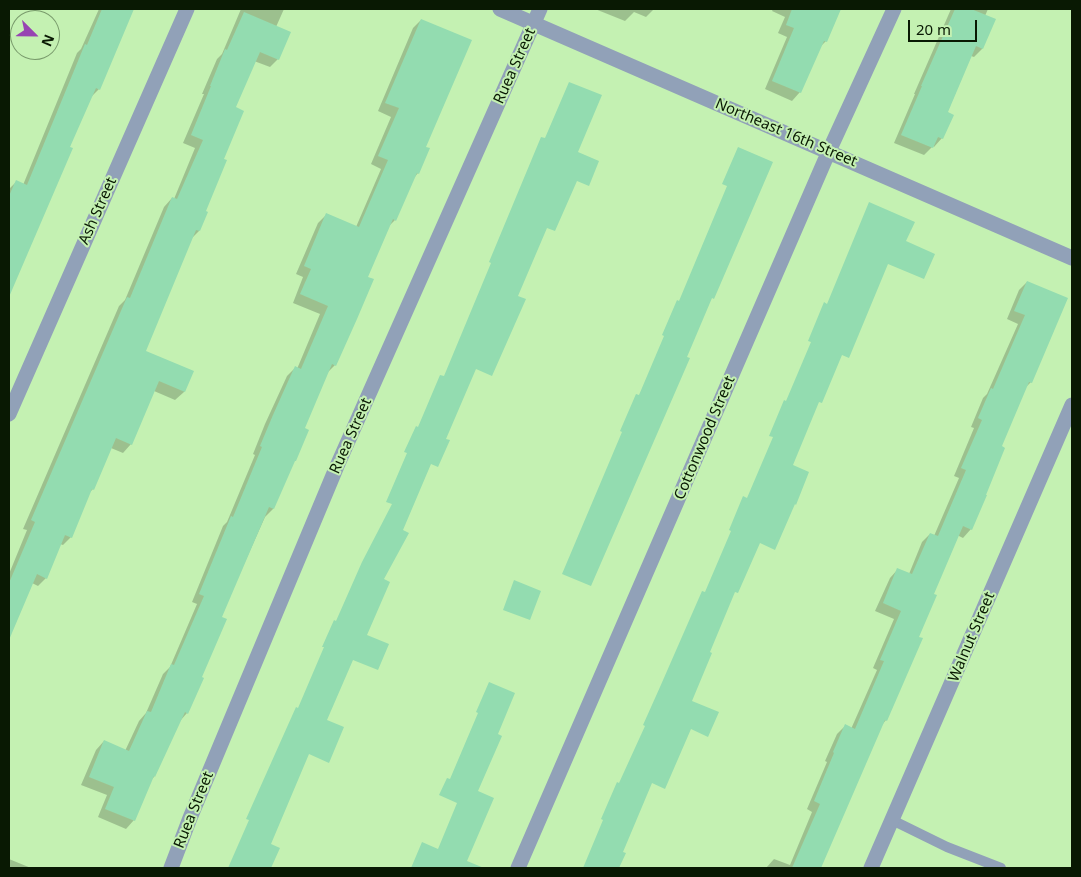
<!DOCTYPE html>
<html>
<head>
<meta charset="utf-8">
<style>
	body { margin:0 }
	#map { position:relative; width:1081px; height:877px; overflow:hidden; background:#c4f1b2; font-family:"Noto Sans",sans-serif }
	canvas { display:block }
	.frame { position:absolute; inset:0; border:10px solid #091903; pointer-events:none }
	.north { position:absolute; left:10px; top:10px; width:50px; height:50px; box-sizing:border-box; background:#c4f1b2; border:1px solid #799b6c; border-radius:50%; rotate:113deg; font-size:14px; font-weight:700; line-height:20px; text-align:center; color:#091903 }
	.north::after { content:''; display:block; margin:auto; width:18px; height:22px; background:#9744b2; clip-path:polygon(50% 0,100% 100%,50% 72%,0 100%) }
	.scale { position:absolute; left:908px; top:20px; width:69px; height:22px; box-sizing:border-box; border:2px solid #091903; border-top:0; padding-left:6px; font-size:15px; line-height:18px; white-space:nowrap; color:#091903; -webkit-text-stroke:4px #c4f1b2; paint-order:stroke }
</style>
</head>
<body>
<div id="map">
<canvas width="1081" height="877"></canvas>
<div class="frame"></div>
<div class="north">N</div>
<div class="scale">20 m</div>
</div>
<script>
const ctx = document.querySelector('canvas').getContext('2d');
ctx.lineJoin = 'round';
function paint(path, color) { ctx.fillStyle = color; ctx.fill(path, 'evenodd'); }
function trace(path, color, width, dash) { ctx.strokeStyle = color; ctx.lineWidth = width; ctx.lineCap = dash ? 'butt' : 'round'; ctx.setLineDash(dash || []); ctx.stroke(path); }
function label(font, color, halo, rows, align = 'center') {
  ctx.font = font + ' "Noto Sans",sans-serif'; ctx.lineWidth = 4; ctx.setLineDash([]); ctx.textBaseline = 'middle'; ctx.strokeStyle = halo; ctx.fillStyle = color; for (const [text, x, y, turn = 0] of rows) {
    ctx.save(); ctx.translate(x, y); ctx.rotate((+turn || 0) * Math.PI / 180); ctx.textAlign = isNaN(turn) ? turn : align; if (halo) ctx.strokeText(text, 0, 0); ctx.fillText(text, 0, 0); ctx.restore();
  }
}
paint(new Path2D(`
	M99 9H133L99 89 90 98 9 291V189L16 182 23 185 77 53 81 49Z
	M241 9H284L276 27 278 59 270 67 254 61 234 108 222 160 204 212 199 231 191 239 144 351 192 372 184 392 175 400 154 391 131 444 123 453 111 448 93 489 89 493 71 537 63 545 60 544 46 578 38 586 32 583 9 637V574L27 530 23 529 119 306 125 300 164 207 172 198 174 199 195 148 183 143 204 94H202L217 59 222 54Z
	M595 9H654L646 17 634 12 625 21Z
	M773 9H839L826 41 819 48 800 92 792 101 765 89 787 37 778 33 785 17 772 11Z
	M951 9H988L985 16 994 20 982 49 974 57 971 56 947 113 942 138 934 147 933 146 924 155 894 143 915 94H914Z
	M421 20 425 147 418 173 414 178 395 220 388 227 367 277 335 365 326 374 303 429 292 463 273 509 265 517 220 618 187 713 180 721 154 777 151 780 134 820 126 829 98 817 107 795 81 785 96 750 104 741 125 751 139 721 146 713 163 674 170 667 197 604 192 602 223 526 227 522 255 455 253 454 265 424 287 376 295 368 297 369 320 314 293 303 303 277 296 274 318 223 327 214 356 227 381 169 371 164 391 117 378 111 413 28Z
	M1027 282 1031 382 1025 388 1000 447 971 529 963 538 957 535 932 594 918 638 886 720 882 725 820 868H766L774 859 790 865 812 812 807 809 827 762 825 761 837 734 845 726 851 729 877 670 873 668 894 619 875 611 890 578 898 569 909 574 922 542 930 534 934 536 959 478 954 476 974 428 971 427 983 398 987 394 1018 324 1007 319 1019 290Z
	M9 859 31 868H9Z`), '#0003');
paint(new Path2D(`
	M102 9H134L100 90 96 88 70 147 73 148 9 297V196L16 180 27 185 85 44 87 45Z
	M792 9H841L827 42 824 41 801 93 772 81 794 28 786 25Z
	M955 9H971L996 19 983 49 976 46 948 112 954 115 943 139 938 137 933 148 901 135 922 86H921Z
	M244 12 291 32 279 60 260 52 236 107 244 111 224 159 227 160 206 211 208 212 200 231 196 230 146 351 194 371 185 392 159 381 132 445 116 438 94 490 92 489 72 538 65 535 47 579 37 574 9 640V583L35 522 31 520 127 297 130 298 172 197 177 199 203 140 191 135 211 86H210L225 49 227 50Z
	M421 19 472 40 426 147 430 148 419 174 417 173 396 221 393 219 368 277 374 279 357 319 336 366 332 364 305 428 309 430 296 461H295L274 509 269 507 222 617 227 619 202 677 204 678 188 714 185 712 155 777 154 776 135 821 105 809 114 787 89 777 104 740 129 751 147 711 151 712 171 664 174 665 204 596 199 594 231 516 233 517 262 447 260 446 273 415 295 366 301 369 328 306 300 294 311 269 304 266 326 213 359 227 388 160 378 156 399 108 385 103Z
	M569 82 602 95 578 152 599 161 589 186 577 181 555 231 547 228 518 296 526 299 492 376 476 369 446 439 450 440 438 467 431 464 403 530 409 533 384 579 390 582 367 635 389 644 378 670 353 660 327 720 344 727 329 763 309 754 271 844 280 848 271 868H228L249 820 246 819 296 707 298 708 324 647H322L334 620 336 621 362 562 392 504 386 502 407 453 404 452 416 426 418 427 440 375 444 376 491 263 489 262 541 137 545 138Z
	M738 147 773 162 714 299 712 298 687 357 690 358 591 586 562 574 622 432 620 431 636 394 639 395 664 336 662 335 677 300 679 301 727 186 722 184Z
	M869 202 915 222 906 241 935 254 924 279 888 264 849 358 842 355 822 403 819 402 793 465 809 472 796 505 795 504 775 550 760 543 738 593 735 592 710 652 712 653 692 701 719 712 708 737 691 729 665 789 652 783 623 852 626 853 619 868H583L603 820 601 819 617 782 619 783 645 726 643 725 660 687 702 591 705 592 731 531 729 530 743 496 747 498 773 437 769 436 784 400 786 401 811 342 808 341 824 302 827 304Z
	M1027 281 1068 298 1032 383 1029 382 1002 446 1005 448 986 495H987L972 530 963 526 934 594 937 595 919 637 923 638 887 721 885 720 821 868H792L820 804 814 801 834 753 833 752 845 724 855 729 884 661 880 660 901 611 883 603 897 568 912 574 930 533 938 536 966 470 961 468 982 420 978 418 991 388 993 389 1025 315 1014 311Z
	M514 580 541 591 530 620 503 610Z
	M489 682 515 693 498 734 502 736 478 791 494 798 467 861 484 868H411L422 842 438 849 457 803 439 795 447 778 450 779 478 713 476 712Z`), '#93dcb0');
trace(new Path2D(`
	M892 820 947 847 1001 868`), '#91a1b8', 10);
trace(new Path2D(`
	M500 9 1072 258
	M9 414 187 9
	M171 868 190 818 337 466 540 9
	M518 868 829 151 894 9
	M871 868 1072 405`), '#91a1b8', 15);
label('15px', '#091903', '#c4f1b2', [
	["Ruea Street",515,66,-66],
	["Northeast 16th Street",786,133,23],
	["Ash Street",98,211,-66],
	["Ruea Street",351,436,-66],
	["Cottonwood Street",705,438,-67],
	["Walnut Street",972,637,-67],
	["Ruea Street",194,810,-68]
]);
</script>
</body>
</html>
